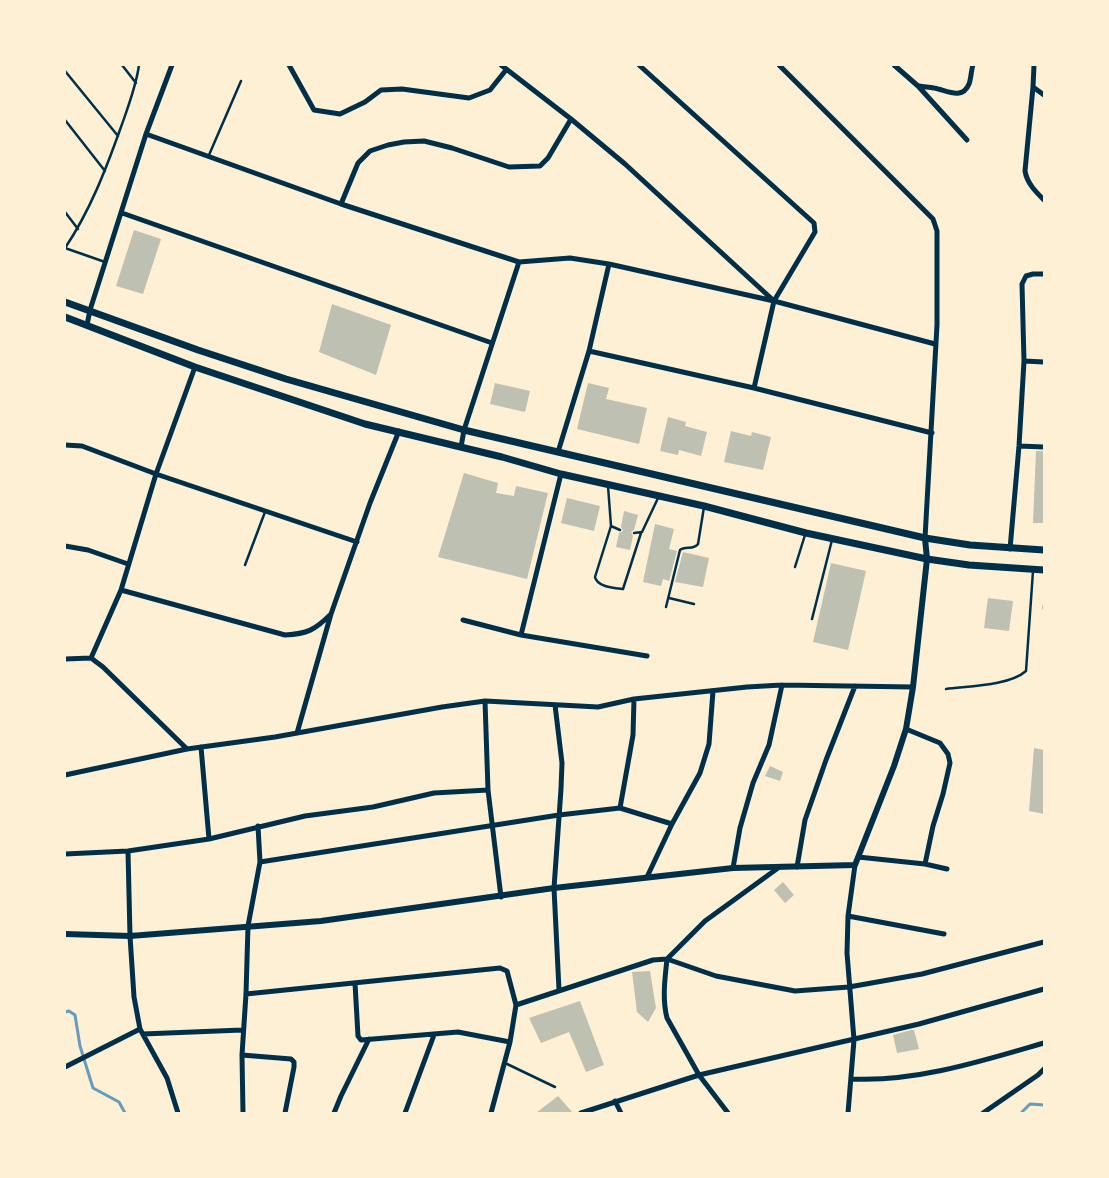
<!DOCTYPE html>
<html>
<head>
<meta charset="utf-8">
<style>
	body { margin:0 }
	#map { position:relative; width:1109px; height:1178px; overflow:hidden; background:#fdf0d5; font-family:"DejaVu Sans",sans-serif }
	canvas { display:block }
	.frame { position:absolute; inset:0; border:66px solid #fdf0d5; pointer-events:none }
</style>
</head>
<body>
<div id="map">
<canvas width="1109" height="1178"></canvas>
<div class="frame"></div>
</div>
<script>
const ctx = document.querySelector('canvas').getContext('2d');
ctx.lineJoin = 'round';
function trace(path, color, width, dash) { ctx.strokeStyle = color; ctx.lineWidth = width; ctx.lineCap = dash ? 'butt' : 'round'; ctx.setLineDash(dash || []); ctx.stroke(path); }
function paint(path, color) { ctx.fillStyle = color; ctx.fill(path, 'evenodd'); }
trace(new Path2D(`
	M65 1012 69 1011 75 1015 80 1046 93 1088 119 1102 125 1113
	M1021 1113 1030 1104 1044 1105`), '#669bbc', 3);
paint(new Path2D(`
	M134 230 161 239 143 294 116 286Z
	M332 304 391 325 376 375 319 352Z
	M495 383 530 391 525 412 490 404Z
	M588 383 609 388 606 399 647 408 639 444 577 429Z
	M668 417 686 422 685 426 707 432 701 456 679 450 678 455 660 451Z
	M731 431 751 436 752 432 771 437 763 470 724 462Z
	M1036 451H1044V523H1033Z
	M464 473 498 483 496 493 514 496 516 486 548 493 527 579 438 557Z
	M567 498 600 506 594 531 561 523Z
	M624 511 638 515 634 530 631 532 633 536 630 550 616 547 619 533 623 531 621 527Z
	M655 524 674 529 669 549 677 551 669 581 663 579 661 586 643 582Z
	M683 552 709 558 703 587 675 582Z
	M831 563 866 571 848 650 813 642Z
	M988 598 1013 601 1009 631 984 628Z
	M1034 748 1044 750V814L1029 811Z
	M770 766 783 772 780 781 765 776Z
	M783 882 794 895 785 903 774 890Z
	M650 971 656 1008 648 1022 637 1012 632 972Z
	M580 1001 604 1065 586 1072 569 1032 541 1043 529 1018Z
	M911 1030H914L919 1049 897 1053 893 1035Z
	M558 1096 573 1113H536Z`), '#bec0b2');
trace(new Path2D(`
	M122 65 136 83
	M65 71 118 136
	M65 120 105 171
	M209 155 241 81
	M65 212 78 229
	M105 262 65 248C90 211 106 169 121 127 128 107 136 87 139 65
	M608 486 611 526 620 530
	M611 526 595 577C597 587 614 588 623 589L641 533
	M634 533 642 532 659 496
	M245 565 265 512
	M795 567 805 535
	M669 598 694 604
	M1044 606V609
	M666 607 680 550C685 546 694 550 698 544L704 507
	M812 619 832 540
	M946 689C968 686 1009 686 1026 671L1033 571
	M505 1063 555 1087`), '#003049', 2.5);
trace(new Path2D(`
	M289 65 314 110 340 114 365 102 381 90 402 89 469 98 490 90 506 70
	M501 65 571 119 625 164 774 301
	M639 65 814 223 815 232 774 301 754 388
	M779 65 933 219 937 231V325L925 538
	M894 65 918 86 967 140
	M1034 65 1033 87 1044 95
	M919 86C924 87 929 87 934 88 946 90 962 101 969 84 971 79 971 71 973 65
	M1033 87 1025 171C1027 183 1035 191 1044 200
	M146 134 341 204 519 262 570 258 609 264 774 301 935 344
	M341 204 358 163 370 151 388 145 404 142 424 141 452 148 509 167 540 166 548 158 571 119
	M122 213 492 343
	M87 325 90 310 146 134 172 65
	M589 351 754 388 932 433
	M1024 361 1044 362
	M65 445 82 446 156 474 357 542
	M1019 446 1044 447
	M461 447 464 430 519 262
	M558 452 589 351 609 264
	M65 546 88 550 128 564
	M1010 549 1019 446 1024 361 1022 284 1026 276 1033 274H1044
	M121 590 285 635C307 634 315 630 331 614
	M463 620 521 635 647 656
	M521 635 561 474
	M91 658 121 590 156 474 195 367
	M65 659 91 658 103 667 187 749
	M485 701 488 790 501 897
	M555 705 562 763 561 789 554 888 559 990
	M906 729 940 743 948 754 950 763 943 794 933 826 925 864
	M297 733 331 614 370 503 399 431
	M201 747 209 839
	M65 775 187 749 275 737 442 707 485 701 598 707 634 699 747 687 782 685 913 687
	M620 808 633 735 634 699
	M128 851 130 936 134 997 140 1029 167 1078 178 1113
	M65 854 128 851 209 839 305 816 373 807 434 793 488 790
	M858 857 925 864 947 869
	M260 862 559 815 620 808 672 824
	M797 867 805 820 826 760 855 686
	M733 868 740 828 753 783 769 745 782 685
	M647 877 672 824 700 773 709 744 713 691
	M848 916 944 934
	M355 983 358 1036 361 1040 458 1032 510 1042
	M246 994 500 968 507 971 516 1005 510 1042 491 1113
	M516 1005 653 960 667 959 705 921 778 868
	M143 1034 242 1030
	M242 1055 291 1059 294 1062V1067L285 1113
	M65 1067 140 1029
	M852 1079C917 1082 982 1061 1044 1043
	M615 1101 621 1113
	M243 1113 242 1055 246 994 248 926 260 862 258 826
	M334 1113 341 1096 369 1039
	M405 1113 434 1035
	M581 1113 699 1075 919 1024 1044 989
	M728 1113 699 1075 667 1018C662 999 665 978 667 959L716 976 795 991 849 987 922 974 1044 942
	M848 1113 854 1040 847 953 848 916 855 865
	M983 1113 1038 1075 1044 1069`), '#003049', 5);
trace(new Path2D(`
	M65 934 130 936 321 921 554 888 733 868 855 865 894 766 906 729 913 687 927 559 925 538`), '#003049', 6);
trace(new Path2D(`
	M65 302 198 350 286 379 464 430 925 538 970 545 1044 550
	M65 317 195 367 365 424 502 457 561 474 704 506 806 533 927 559 969 565 1044 570`), '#003049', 7);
</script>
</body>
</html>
